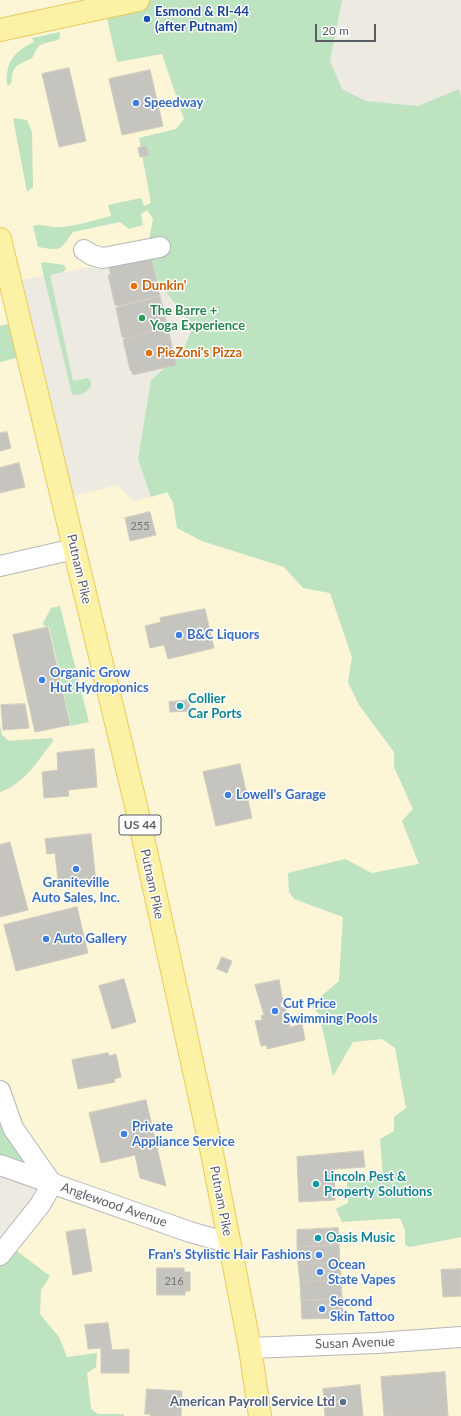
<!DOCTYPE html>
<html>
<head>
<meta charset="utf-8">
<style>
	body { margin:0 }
	#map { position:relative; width:461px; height:1416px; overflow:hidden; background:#eceae1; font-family:Lato,sans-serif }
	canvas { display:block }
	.scale { position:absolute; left:315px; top:24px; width:61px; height:18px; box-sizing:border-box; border:2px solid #595c61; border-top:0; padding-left:5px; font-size:12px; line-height:14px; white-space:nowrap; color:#595c61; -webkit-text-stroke:3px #fff; paint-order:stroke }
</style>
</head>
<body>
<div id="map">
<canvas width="461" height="1416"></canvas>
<div class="scale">20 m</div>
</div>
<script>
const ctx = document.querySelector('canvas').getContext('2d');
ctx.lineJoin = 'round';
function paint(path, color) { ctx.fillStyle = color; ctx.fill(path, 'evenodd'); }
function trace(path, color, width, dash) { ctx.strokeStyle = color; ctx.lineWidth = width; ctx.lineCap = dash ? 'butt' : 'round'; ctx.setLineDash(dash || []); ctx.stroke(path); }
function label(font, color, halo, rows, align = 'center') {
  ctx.font = font + ' Lato,sans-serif'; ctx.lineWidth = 3; ctx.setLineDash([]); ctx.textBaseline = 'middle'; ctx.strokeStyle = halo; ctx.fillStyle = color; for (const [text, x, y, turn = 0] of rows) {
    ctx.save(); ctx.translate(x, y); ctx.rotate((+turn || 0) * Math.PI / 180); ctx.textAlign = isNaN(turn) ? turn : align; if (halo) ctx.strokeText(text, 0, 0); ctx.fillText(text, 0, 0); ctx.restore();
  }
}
paint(new Path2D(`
	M0 0H134L117 62 162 54 184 118 176 129 139 138 151 203 132 219 147 210 153 219 148 245 116 262 17 281 20 321 0 326Z
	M28 355 62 499 117 485 134 501 167 492 173 502 177 528 202 541 284 567 303 588 330 593 352 657 348 682 359 705 394 752V767L413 809 402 821 419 864 372 874 345 859 294 899 343 917 339 981 311 1005 319 1014 333 1076 353 1042 382 1039 395 1048 406 1108 394 1117V1131L380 1139 383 1175 370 1180 347 1178 348 1203 336 1209 342 1222 400 1218 405 1230V1245L410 1247 461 1237V1416H124V1414H98L91 1409 87 1373 67 1357 59 1337 40 1314 41 1290 9 1245 49 1190 0 1082V792L12 788 52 738 9 741 2 735 0 725V362Z`), '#fcf5d6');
paint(new Path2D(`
	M134 0H342L330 61 342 89 366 101 418 106 459 89 461 98V1237L410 1247 405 1245V1230L400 1218 342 1222 336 1209 348 1203 347 1178 370 1180 383 1175 380 1139 394 1131V1117L406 1108 395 1048 382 1039 353 1042 333 1076 319 1014 311 1005 339 981 343 917 294 899 289 892 288 873 345 859 372 873 419 864 402 821 413 809 394 767V752L359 705 348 682 352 657 330 593 303 588 284 567 202 541 177 528 173 502 167 492 151 497 138 459 151 380 182 353 193 327 139 257 148 245 153 219 147 210 141 214 143 225 129 229 120 222 73 232C59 251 62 251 38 247L33 226C42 223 50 228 58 227 75 227 94 220 111 216L108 205 141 198 144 206 151 203 139 138 176 129 184 119 162 54 117 62 106 14Z
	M60 32V38C55 43 47 41 41 45 36 47 35 54 32 58 26 61 15 64 13 72 11 77 13 79 10 85H7C5 63 14 51 34 42L32 38Z
	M13 118 27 120 32 132 33 187 27 192Z
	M43 262 64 265 66 269 63 272 50 275 73 381 88 378 91 381V387C85 393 80 397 72 394L41 264Z
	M20 321 28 355 0 362V326Z
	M60 606 89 722 71 726 49 626H44L43 623 51 608Z
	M0 725 2 735 9 741 52 738 53 741C37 762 25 783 0 792Z
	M0 1082 45 1171 0 1163Z
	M9 1245 50 1276 41 1290 40 1314 59 1337 67 1357 97 1353 96 1367 87 1373 91 1409 98 1414H124V1416H0V1257Z`), '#bee3c0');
const building = new Path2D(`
	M69 68 86 141 59 147 42 74Z
	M150 70 163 126 122 135 109 79Z
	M146 146 149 155 140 157 138 148Z
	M150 253 160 296 118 306 115 305 108 275H111L108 263Z
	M160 296 168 328 125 338 122 337 116 308Z
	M168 328 176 365 133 375 131 370H130L123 340 125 338Z
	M7 432 11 448 0 451V433Z
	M19 463 25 487 0 493V468Z
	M150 512 156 535 130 541 125 518Z
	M205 609 214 648 168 659 164 645 150 648 145 626 161 622 160 618Z
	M48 627 70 725 35 732 13 635Z
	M189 700 190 711 170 712 169 702Z
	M25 704 29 728 3 730 1 705Z
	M94 749 97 787 68 790 69 796 44 798 42 772 58 770 57 753Z
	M240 764 252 818 216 826 203 772Z
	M91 834 96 883 59 887 55 853 47 854 45 839Z
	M10 842 28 910 0 917V845Z
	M77 907 88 953 16 971 4 925Z
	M222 957 232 961 227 973 217 969Z
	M124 979 136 1022 112 1029 99 986Z
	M279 980 283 1002H280L281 1008 285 1007 290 1027 302 1024 305 1040 267 1049V1045L261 1046 255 1021 262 1020 261 1016 264 1015 255 985Z
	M108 1053 109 1056 116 1054 121 1077 114 1079 115 1082 78 1089 72 1060Z
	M146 1100 166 1186 140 1178 135 1155 101 1163 89 1113Z
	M363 1151 365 1167 334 1169 335 1200 299 1202 297 1157Z
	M338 1228 339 1245 297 1247V1230Z
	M85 1229 92 1271 73 1275 66 1232Z
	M339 1245 340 1263 298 1264 297 1247Z
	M340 1263 341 1280 300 1282 298 1264Z
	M157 1268H184V1272H190V1291H185V1295H157Z
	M461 1269V1296L443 1297 441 1270Z
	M341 1280 342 1298 301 1301 300 1282Z
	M342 1298 343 1318 302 1319 301 1301Z
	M108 1323 112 1350 129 1349V1373H101V1348L88 1349 85 1325Z
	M445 1372 448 1416H384L381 1377Z
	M360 1385 363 1416H325L323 1389Z
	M147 1389 182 1391 181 1416H150V1414H145Z`);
paint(building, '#c6c4be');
trace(building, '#d0ccbf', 1);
const minor = new Path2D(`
	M84 250 92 255 103 258 160 247
	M0 566 74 549
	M0 1091 13 1128 52 1184 40 1205 0 1255
	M0 1165 190 1232 229 1243
	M250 1348 377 1343 461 1337`);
const major = new Path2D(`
	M0 30 138 0
	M0 239 137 810 213 1158 250 1348 260 1416`);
trace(minor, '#b4b6bb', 22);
trace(major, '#ebca5a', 24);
trace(minor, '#fff', 20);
trace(major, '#fcf2a6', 22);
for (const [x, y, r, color] of [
	[147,19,4,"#1a4fb4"],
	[136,103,4,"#3f7fe0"],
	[134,286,4,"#e8710a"],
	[142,318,4,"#2e9e5b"],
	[149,353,4,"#e8710a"],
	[179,635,4,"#3f7fe0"],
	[42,680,4,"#3f7fe0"],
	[180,706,4,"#0f9aa8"],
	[228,795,4,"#3f7fe0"],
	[76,869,4,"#3f7fe0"],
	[46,939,4,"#3f7fe0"],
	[275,1011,4,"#3f7fe0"],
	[124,1134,4,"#3f7fe0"],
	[316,1184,4,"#0f9aa8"],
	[318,1238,4,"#0f9aa8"],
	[319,1255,4,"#3f7fe0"],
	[320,1272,4,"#3f7fe0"],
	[322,1309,4,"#3f7fe0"],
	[343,1402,4,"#5c6f8a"]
]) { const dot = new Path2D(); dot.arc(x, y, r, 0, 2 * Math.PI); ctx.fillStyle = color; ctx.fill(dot); trace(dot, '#fff', 1.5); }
label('11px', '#747678', null, [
	["255",140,526],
	["216",174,1281]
]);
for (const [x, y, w] of [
	[140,825,42]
]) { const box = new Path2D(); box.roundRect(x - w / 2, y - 10, w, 20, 3); ctx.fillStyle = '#fff'; ctx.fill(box); trace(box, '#595c61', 1); }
label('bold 12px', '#595c61', null, [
	["US 44",140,825]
]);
label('bold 13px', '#164399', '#fff', [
	["Esmond & RI-44",155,12],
	["(after Putnam)",155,27]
], 'left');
label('bold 13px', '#366cbe', '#fff', [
	["Speedway",144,103],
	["B&C Liquors",187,635],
	["Organic Grow",50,673],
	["Hut Hydroponics",50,688],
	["Lowell's Garage",236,795],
	["Graniteville",76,883,"center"],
	["Auto Sales, Inc.",76,898,"center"],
	["Auto Gallery",54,939],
	["Cut Price",283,1004],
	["Swimming Pools",283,1019],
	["Private",132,1127],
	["Appliance Service",132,1142],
	["Fran's Stylistic Hair Fashions",311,1255,"right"],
	["Ocean",328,1265],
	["State Vapes",328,1280],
	["Second",330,1302],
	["Skin Tattoo",330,1317]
], 'left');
label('bold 13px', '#c56008', '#fff', [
	["Dunkin'",142,286],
	["PieZoni's Pizza",157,353]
], 'left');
label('bold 13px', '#27864d', '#fff', [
	["The Barre +",150,311],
	["Yoga Experience",150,326]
], 'left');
label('13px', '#595c61', '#fff', [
	["Putnam Pike",79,569,77],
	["Putnam Pike",152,884,78],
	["Putnam Pike",221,1201,79],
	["Anglewood Avenue",114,1205,19],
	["Susan Avenue",355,1343,-2]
]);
label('bold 13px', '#0d838f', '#fff', [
	["Collier",188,699],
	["Car Ports",188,714],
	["Lincoln Pest &",324,1177],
	["Property Solutions",324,1192],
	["Oasis Music",326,1238]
], 'left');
label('bold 13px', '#4e5e75', '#fff', [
	["American Payroll Service Ltd",335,1402]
], 'right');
</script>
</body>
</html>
